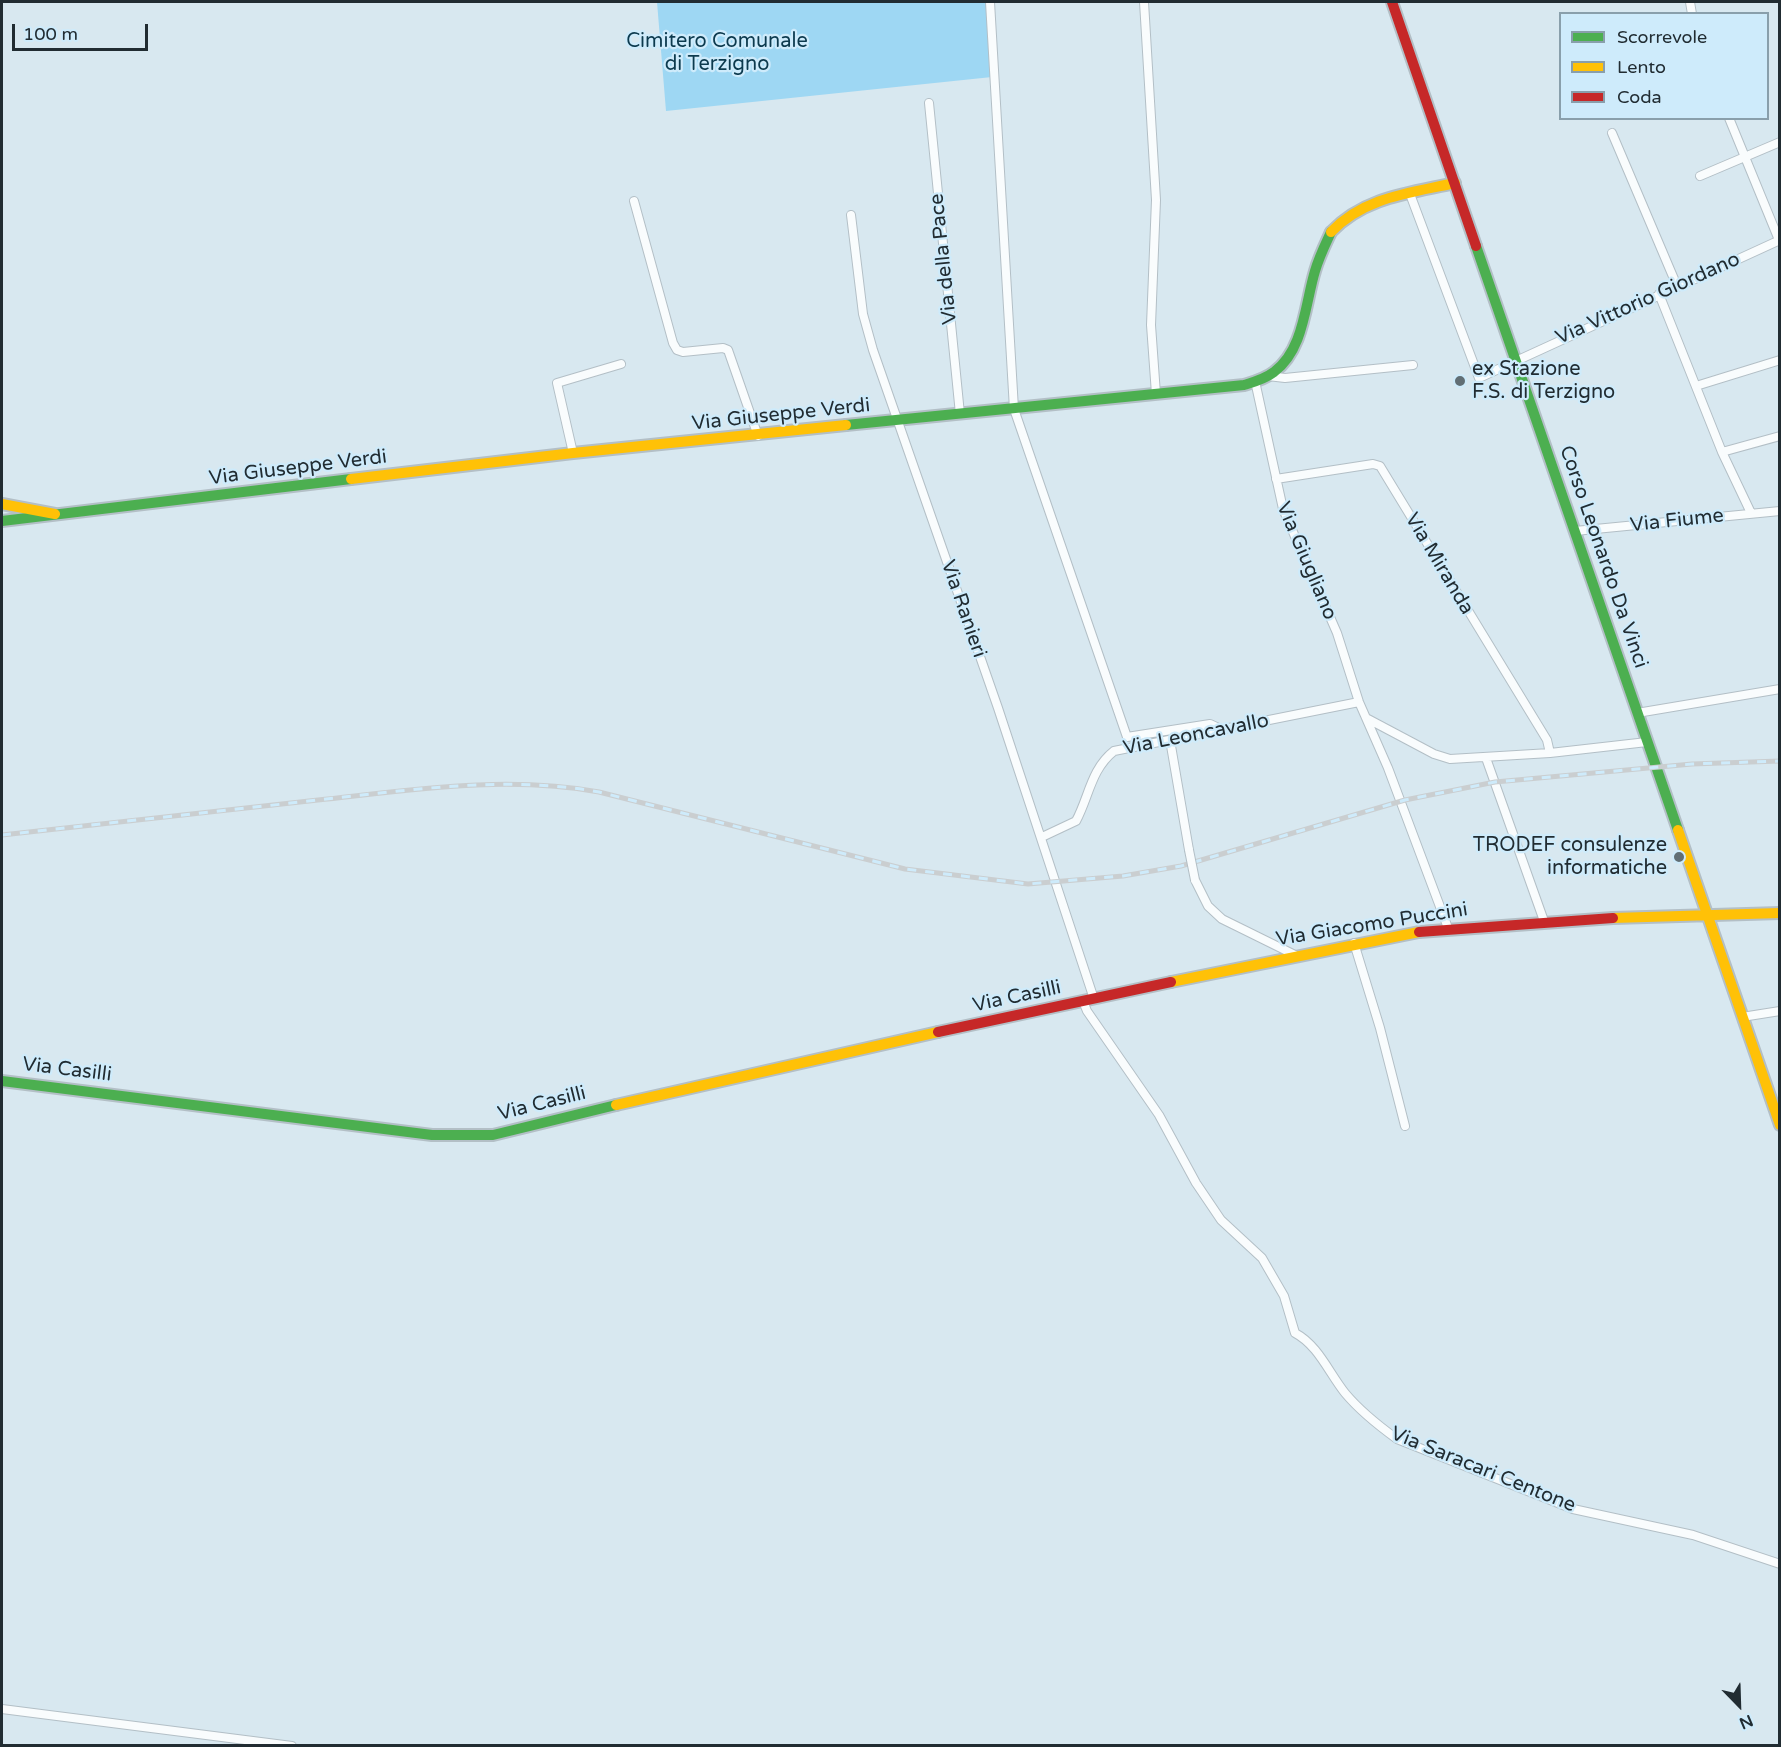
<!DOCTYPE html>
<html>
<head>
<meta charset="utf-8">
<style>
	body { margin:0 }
	#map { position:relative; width:1781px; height:1747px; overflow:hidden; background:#d8e8f0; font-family:"Varela Round",sans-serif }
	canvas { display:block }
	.frame { position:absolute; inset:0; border:3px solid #212c32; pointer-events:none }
	.legend { position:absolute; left:1559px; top:12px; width:210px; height:108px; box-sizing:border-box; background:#ceebfb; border:2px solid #899fab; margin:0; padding:8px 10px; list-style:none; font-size:18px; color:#212c32 }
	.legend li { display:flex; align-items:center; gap:12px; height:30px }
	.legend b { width:30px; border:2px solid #899fab }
	.north { position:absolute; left:1709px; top:1675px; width:60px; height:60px; -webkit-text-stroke:4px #ceebfb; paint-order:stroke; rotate:157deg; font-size:16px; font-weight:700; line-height:24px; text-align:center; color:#212c32 }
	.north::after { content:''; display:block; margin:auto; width:21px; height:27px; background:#212c32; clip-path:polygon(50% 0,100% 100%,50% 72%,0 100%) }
	.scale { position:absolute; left:12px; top:24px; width:136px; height:27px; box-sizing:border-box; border:3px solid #212c32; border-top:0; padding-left:8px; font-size:18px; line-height:21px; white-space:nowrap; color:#212c32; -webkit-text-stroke:4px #ceebfb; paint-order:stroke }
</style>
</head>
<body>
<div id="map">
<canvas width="1781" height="1747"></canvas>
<div class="frame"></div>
<ul class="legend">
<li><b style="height:8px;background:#4caf50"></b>Scorrevole</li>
<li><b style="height:8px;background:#ffc107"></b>Lento</li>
<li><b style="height:8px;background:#c62828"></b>Coda</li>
</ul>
<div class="north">N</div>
<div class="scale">100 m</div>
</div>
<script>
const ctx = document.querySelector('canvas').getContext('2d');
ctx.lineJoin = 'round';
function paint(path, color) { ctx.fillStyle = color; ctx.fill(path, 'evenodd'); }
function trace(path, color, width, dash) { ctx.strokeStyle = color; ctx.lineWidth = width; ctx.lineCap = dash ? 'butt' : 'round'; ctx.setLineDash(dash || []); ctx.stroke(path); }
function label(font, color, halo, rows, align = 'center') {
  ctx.font = font + ' "Varela Round",sans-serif'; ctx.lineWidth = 4.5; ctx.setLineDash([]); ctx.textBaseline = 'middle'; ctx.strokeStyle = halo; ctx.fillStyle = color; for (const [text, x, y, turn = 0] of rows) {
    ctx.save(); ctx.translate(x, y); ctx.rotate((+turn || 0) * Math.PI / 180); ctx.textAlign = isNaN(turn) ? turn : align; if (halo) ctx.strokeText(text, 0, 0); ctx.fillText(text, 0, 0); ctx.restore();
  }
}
paint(new Path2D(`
	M657 2H988L992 77 666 111Z`), '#9ed7f3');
const street = new Path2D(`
	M990 2 1014 409 1127 737 1210 724 1223 730
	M1144 2 1156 200 1151 325 1156 394
	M1690 2 1692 14
	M929 103 960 414
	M1729 118 1779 240
	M1612 133 1677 286
	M1700 176 1780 142
	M1410 194 1479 378 1780 240
	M634 201 673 343 677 350 683 352 723 348 728 350 758 436
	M851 215 863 314 873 350 998 708 1094 999
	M1659 294 1722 452 1751 513
	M1268 376 1285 378 1413 365
	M1255 381 1283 509 1337 633 1359 702 1388 768 1448 928
	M1696 386 1780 360
	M1722 452 1780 436
	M573 453 557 383 621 364
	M1276 479 1373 464 1380 466 1547 740 1550 753
	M1575 531 1780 511
	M1637 713 1780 689
	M1368 719 1434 754 1450 759 1550 753 1647 742
	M1170 740 1189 850
	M1486 758 1544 921
	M1042 837 1076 821C1089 797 1091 769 1114 751L1359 702
	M1195 880 1208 906 1222 919 1295 955
	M1354 943 1380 1028 1405 1126
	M1083 1001 1087 1011 1159 1115 1196 1183 1221 1220 1262 1258 1284 1296 1295 1333C1318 1345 1329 1373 1345 1393 1360 1411 1379 1426 1397 1439L1573 1509 1693 1535 1780 1564
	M1742 1017 1780 1011
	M2 1709 292 1746`);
const fast = new Path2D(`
	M1476 246 1678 830
	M846 425 1244 385C1254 382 1265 379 1274 372 1304 350 1305 304 1315 271 1319 257 1325 245 1331 232
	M2 521 351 479
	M2 1081 432 1135H493L616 1105`);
const slow = new Path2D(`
	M1331 232C1364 197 1410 193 1455 183
	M351 479 573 453 846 425
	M2 504 55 514
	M1678 830 1780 1125
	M1613 918 1780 913
	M1171 982 1419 932
	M616 1105 938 1032`);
const jam = new Path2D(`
	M1392 2 1476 246
	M1419 932 1613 918
	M938 1032 1171 982`);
trace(street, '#b3bfc6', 10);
trace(fast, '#b3bfc6', 14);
trace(slow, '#b3bfc6', 14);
trace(jam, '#b3bfc6', 14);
trace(street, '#f9fcfd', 8);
trace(fast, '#4caf50', 10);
trace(slow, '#ffc107', 10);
trace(jam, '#c62828', 10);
const rail = new Path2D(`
	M2 835C107 823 213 812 318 800 411 790 506 775 599 792L905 869 1028 884 1123 876 1181 866 1405 800 1495 782 1692 764 1780 761`);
trace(rail, '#caced0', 5);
trace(rail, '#ceebfb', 3, [9]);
const streetBridge = new Path2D(`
	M1189 850 1195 880`);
trace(streetBridge, '#b3bfc6', 10, []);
trace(streetBridge, '#f9fcfd', 8);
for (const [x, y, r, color] of [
	[1460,381,6,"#616e74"],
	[1679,857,6,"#616e74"]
]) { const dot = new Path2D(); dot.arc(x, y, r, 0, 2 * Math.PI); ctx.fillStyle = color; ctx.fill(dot); trace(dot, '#ceebfb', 2); }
label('20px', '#0c3a4e', '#ceebfb', [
	["Cimitero Comunale",717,42],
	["di Terzigno",717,65]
]);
label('20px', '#212c32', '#ceebfb', [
	["Via della Pace",944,259,-96],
	["Via Vittorio Giordano",1648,299,-24],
	["Via Giuseppe Verdi",781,415,-6],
	["Via Giuseppe Verdi",298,468,-7],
	["Via Fiume",1677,521,-6],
	["Corso Leonardo Da Vinci",1603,557,71],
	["Via Giugliano",1306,561,67],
	["Via Miranda",1439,564,59],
	["Via Ranieri",963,609,71],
	["Via Leoncavallo",1196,735,-11],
	["Via Giacomo Puccini",1372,925,-9],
	["Via Casilli",1017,997,-12],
	["Via Casilli",67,1070,7],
	["Via Casilli",542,1104,-14],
	["Via Saracari Centone",1483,1470,22]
]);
label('20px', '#212c32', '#ceebfb', [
	["ex Stazione",1472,370],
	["F.S. di Terzigno",1472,393],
	["TRODEF consulenze",1667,846,"right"],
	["informatiche",1667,869,"right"]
], 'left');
</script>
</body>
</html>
